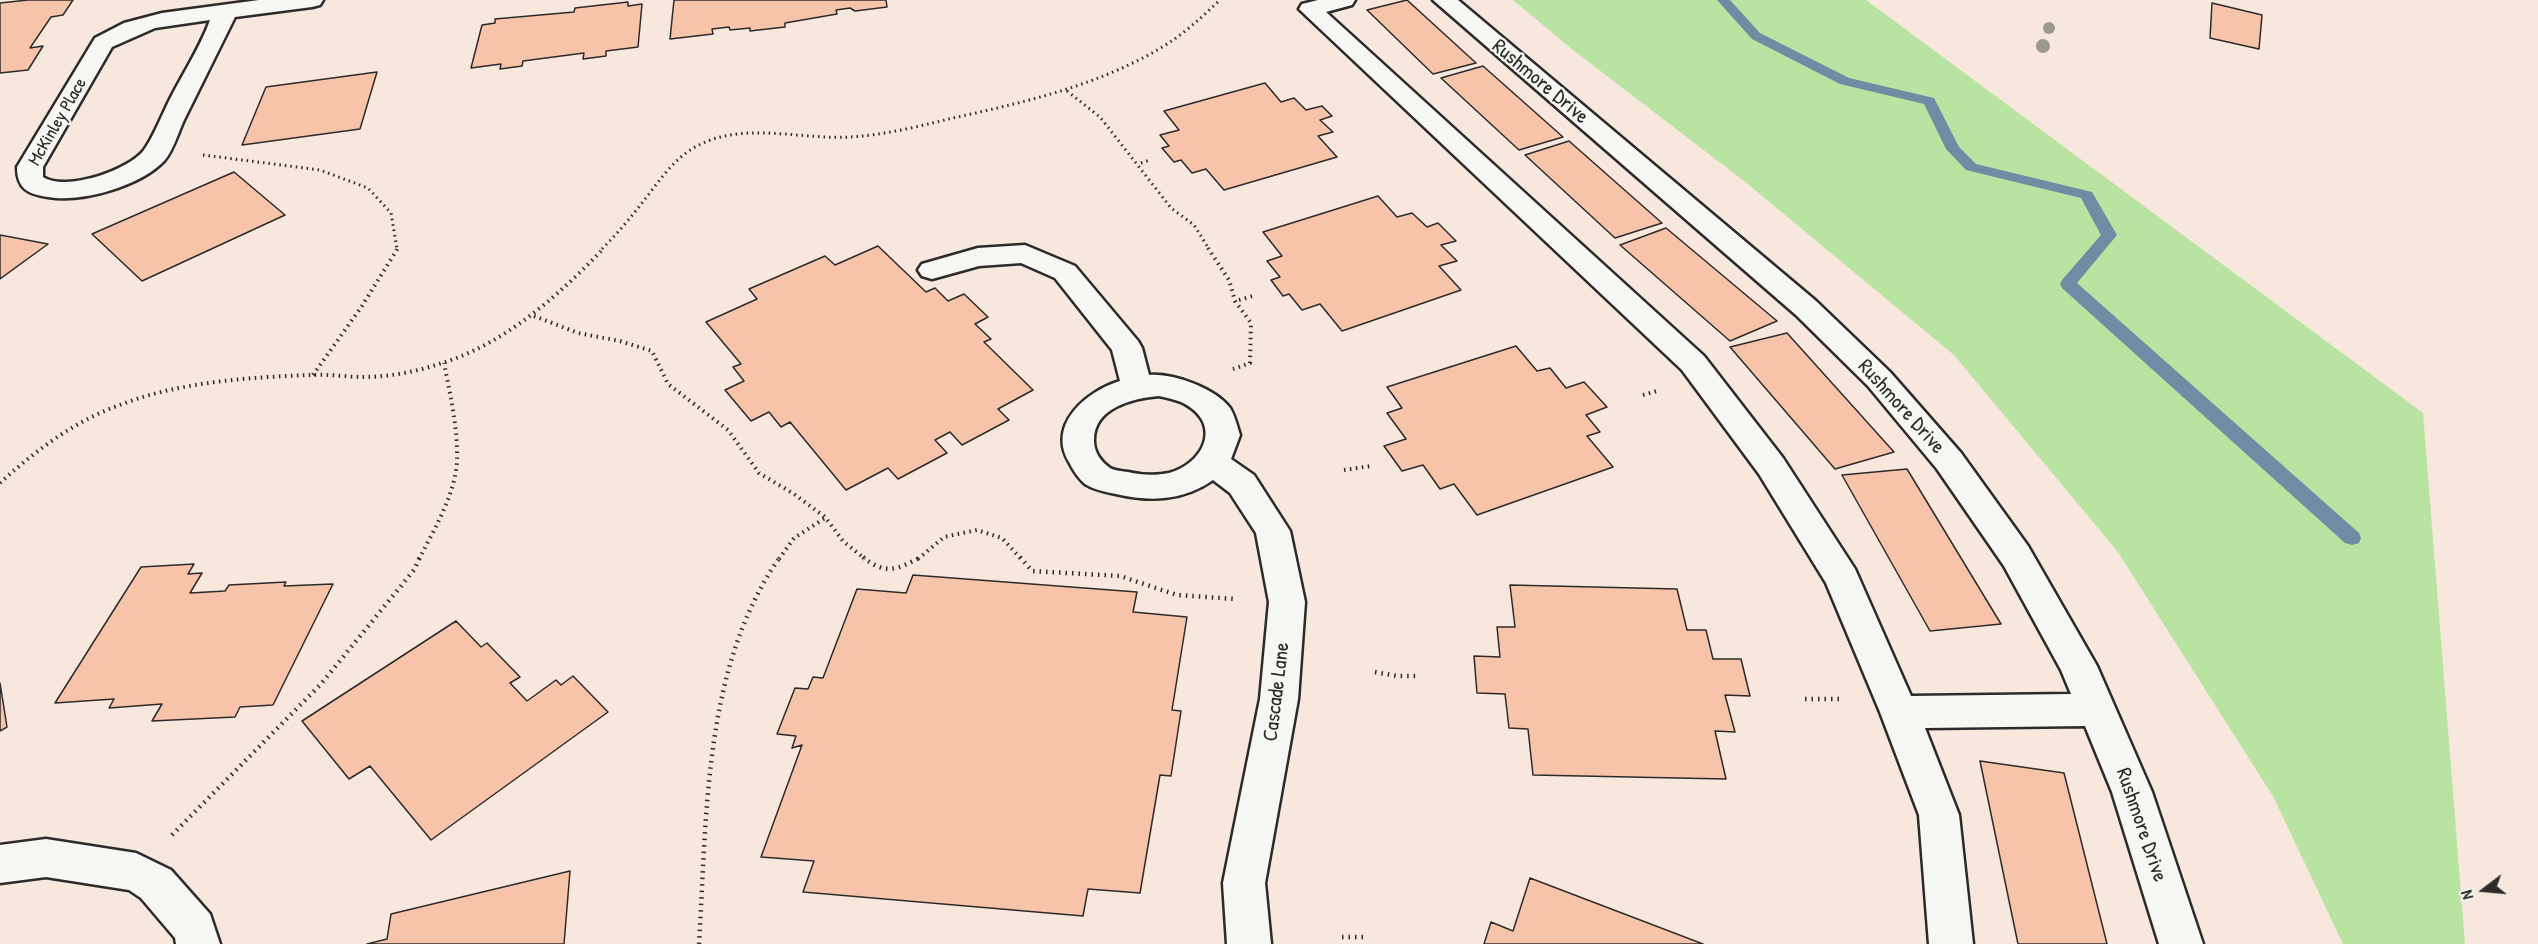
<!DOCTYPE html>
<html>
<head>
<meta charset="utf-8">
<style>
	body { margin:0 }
	#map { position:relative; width:2538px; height:944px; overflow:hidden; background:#f7e7dc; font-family:"Patrick Hand",sans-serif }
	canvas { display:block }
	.north { position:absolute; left:2454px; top:860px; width:60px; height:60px; -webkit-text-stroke:4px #f6f6f2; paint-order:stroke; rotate:254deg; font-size:16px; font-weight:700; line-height:24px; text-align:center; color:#2b2b2b }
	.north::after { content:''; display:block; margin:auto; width:21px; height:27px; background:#2b2b2b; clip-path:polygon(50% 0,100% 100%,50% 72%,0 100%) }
</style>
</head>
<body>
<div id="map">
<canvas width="2538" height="944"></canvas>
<div class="north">N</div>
</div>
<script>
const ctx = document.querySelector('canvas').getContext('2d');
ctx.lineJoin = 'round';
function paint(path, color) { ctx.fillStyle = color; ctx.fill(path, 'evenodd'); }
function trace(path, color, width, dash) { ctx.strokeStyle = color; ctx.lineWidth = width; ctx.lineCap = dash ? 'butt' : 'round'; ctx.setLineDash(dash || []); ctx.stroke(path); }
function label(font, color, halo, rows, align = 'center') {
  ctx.font = font + ' "Patrick Hand",sans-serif'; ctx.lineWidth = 4.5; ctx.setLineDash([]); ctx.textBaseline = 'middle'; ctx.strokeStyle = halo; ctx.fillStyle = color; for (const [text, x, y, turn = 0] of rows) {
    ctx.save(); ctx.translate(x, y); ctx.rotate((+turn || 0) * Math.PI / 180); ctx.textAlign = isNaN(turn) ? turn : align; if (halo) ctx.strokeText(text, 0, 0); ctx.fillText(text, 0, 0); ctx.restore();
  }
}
paint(new Path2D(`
	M1513 0H1866L2423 413 2465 944H2343L2274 798 2118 552 1954 355 1744 181 1573 50Z`), '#b9e3a0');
paint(new Path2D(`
	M1717 0H1730L1760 33 1849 78 1934 98 1959 147 1976 164 2092 192 2117 235 2077 283 2359 533 2361 538 2359 543 2352 545 2345 543 2062 288 2060 284 2062 280 2101 235 2081 198 1966 170 1946 149 1924 104 1840 84 1752 39Z`), '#6d8da5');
const building = new Path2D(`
	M28 0H73L63 15 51 17 30 48 43 46 28 70 0 73V3Z
	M674 0H886L887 7 855 11 850 8 836 10 837 14 785 23V27L750 31V28L730 30 729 27 712 29 713 34 670 39Z
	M1407 0 1476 63 1433 74 1367 10Z
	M628 2V6L642 4 638 47 606 51V56L583 59 584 53 523 61 522 66 500 69 501 64 471 68 482 25 495 23V19L574 12 575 8Z
	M2212 3 2262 15 2259 49 2210 38Z
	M1483 66 1563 137 1519 150 1441 78Z
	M377 72 360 129 242 145 266 87Z
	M1265 83 1281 102 1294 98 1306 110 1322 106 1332 116 1320 120 1333 132 1318 136 1337 157 1224 190 1206 169 1192 173 1181 160 1174 162 1162 148 1169 146 1160 135 1179 130 1164 111Z
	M1569 141 1662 223 1615 238 1525 155Z
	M234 172 285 215 142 281 92 234Z
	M1378 196 1397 217 1412 213 1427 227 1438 223 1456 241 1441 245 1457 261 1439 266 1461 290 1342 331 1320 304 1302 310 1289 294 1283 296 1271 280 1280 277 1267 261 1282 256 1263 232Z
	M1666 228 1777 321 1730 341 1620 245Z
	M0 235 48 244 0 279Z
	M878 246 926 292 935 288 948 301 964 294 988 317 975 324 991 339 984 342 1033 390 998 409 1009 420 962 445 950 432 935 440 947 453 898 479 888 468 846 490 790 422 781 427 769 412 751 421 725 390 744 381 733 367 741 364 706 322 757 299 749 289 825 256 835 265Z
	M1787 333 1894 452 1835 469 1730 347Z
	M1516 346 1537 371 1550 368 1566 388 1584 382 1607 407 1586 415 1600 432 1587 436 1613 467 1477 515 1454 484 1440 489 1423 465 1402 471 1384 446 1406 439 1387 413 1402 408 1387 387Z
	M1907 469 2001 624 1930 631 1842 475Z
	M194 564 188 574 202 573 190 593 225 591 229 585 286 582 284 586 333 584 273 705 240 707 235 717 152 721 162 704 109 708 114 699 55 703 141 567Z
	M913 575 1137 592 1133 612 1187 617 1172 710 1181 711 1171 776 1160 775 1140 893 1088 889 1083 916 803 892 814 861 761 857 802 745 792 748 796 736 777 734 795 688 808 689 813 677 823 678 857 589 906 593Z
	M1510 585 1677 589 1687 630H1706L1713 659H1741L1750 696 1725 695 1735 732 1715 731 1726 779 1533 775 1528 729 1509 728 1505 694 1477 693 1474 656 1500 657 1497 627H1515Z
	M456 621 481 647 487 643 520 677 510 683 527 701 556 680 561 685 573 676 608 712 431 840 370 766 349 779 302 721Z
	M0 683 7 727 0 731Z
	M1980 761 2064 773 2107 944H2018Z
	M570 871 564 944H367L387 939 391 914Z
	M1530 878 1703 944H1484L1491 922 1513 931Z`);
paint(building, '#f8c4a9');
trace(building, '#2b2b2b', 1.5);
const minor = new Path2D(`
	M259 0H323L320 5 312 7 235 17C218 51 201 86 184 120 178 133 173 151 164 161 140 186 82 203 48 197 28 194 17 189 17 167L95 38 124 23 162 13ZM210 20C201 46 182 75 169 101 161 117 154 136 144 150 129 170 66 192 43 177V167L112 47 155 28Z
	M1318 0H1355L1352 5 1326 12 1704 356 1783 458 1855 569 1911 696 2071 694 2061 670 2004 566 1937 469 1868 386 1796 315 1433 0H1458L1816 301 1890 372 1961 453 2028 546 2097 666 2152 792 2203 944H2159L2112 792 2085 726 1925 728 1959 815 1973 944H1929L1919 815 1880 712 1826 583 1759 474 1682 370 1299 9 1302 4Z
	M1025 245 1075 266 1138 341 1142 348 1149 375C1173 373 1215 388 1230 408 1235 416 1237 426 1240 435L1231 459 1254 475 1290 531 1305 602 1298 699 1265 883 1271 944H1227L1223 883 1260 699 1269 602 1256 533 1230 493 1213 480C1183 501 1151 502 1116 494 1106 492 1094 490 1085 484 1078 478 1073 470 1069 462 1047 424 1087 391 1120 381L1112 350 1055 278 1021 263 979 266 932 279 922 276 918 270 922 264 978 248ZM1159 396C1167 398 1178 400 1185 404 1223 425 1203 464 1169 473 1155 476 1141 475 1128 472 1122 471 1115 471 1110 468 1101 462 1094 452 1094 441 1093 408 1133 398 1159 396Z
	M46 839 136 853 171 870 210 914 220 944H176L175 938 141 898 129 890 46 877 0 883V845Z`);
trace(minor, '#2b2b2b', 5);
trace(new Path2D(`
	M1067 91 1100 117 1171 208 1194 225 1209 249
	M203 155 320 170 368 188 391 213 397 249
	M1141 163 1150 160
	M602 249C615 236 627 222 638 208 656 186 672 159 697 146 743 121 801 140 850 137 885 135 920 126 953 118 1026 102 1100 85 1164 46 1185 33 1202 17 1220 0`), '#2b2b2b', 3, [1.5, 4]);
trace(new Path2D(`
	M1208 248 1229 280 1235 301 1251 323 1250 363 1233 369
	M1239 300 1256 295
	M534 316 578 333 620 341 652 351 668 384 728 430 759 473 794 494 825 517 843 541 865 559
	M313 375 362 306 398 248
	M1643 395 1657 391
	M1344 470 1371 466
	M0 483C34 452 73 422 117 406 177 382 249 377 313 375 330 374 347 377 363 377 388 377 415 372 439 364 505 344 557 297 604 248
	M419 559C434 530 456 493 457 460 458 428 450 394 444 363
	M779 559 794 538 825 518
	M918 559 944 537 977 530 1002 538 1021 559`), '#2b2b2b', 4, [1.5, 4.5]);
trace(new Path2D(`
	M863 557C886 576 898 569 921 557
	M1020 557 1032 571 1120 576 1177 595 1235 599
	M1375 672 1397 676H1416
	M1805 699H1839
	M172 835 321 684 414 570 420 557
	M1342 937H1368
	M699 944C707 816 703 666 780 557`), '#2b2b2b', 4.5, [1.5, 5]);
paint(minor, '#f6f6f2');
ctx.fillStyle = '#9a998b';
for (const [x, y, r] of [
	[2049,28,6],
	[2043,46,7]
]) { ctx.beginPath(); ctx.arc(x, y, r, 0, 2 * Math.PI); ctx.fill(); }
label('18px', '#2b2b2b', '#f6f6f2', [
	["McKinley Place",58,122,-60]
]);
label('21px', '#2b2b2b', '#f6f6f2', [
	["Rushmore Drive",1540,82,40],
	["Rushmore Drive",1901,407,48],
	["Cascade Lane",1277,692,-83],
	["Rushmore Drive",2141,825,71]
]);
</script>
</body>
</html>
